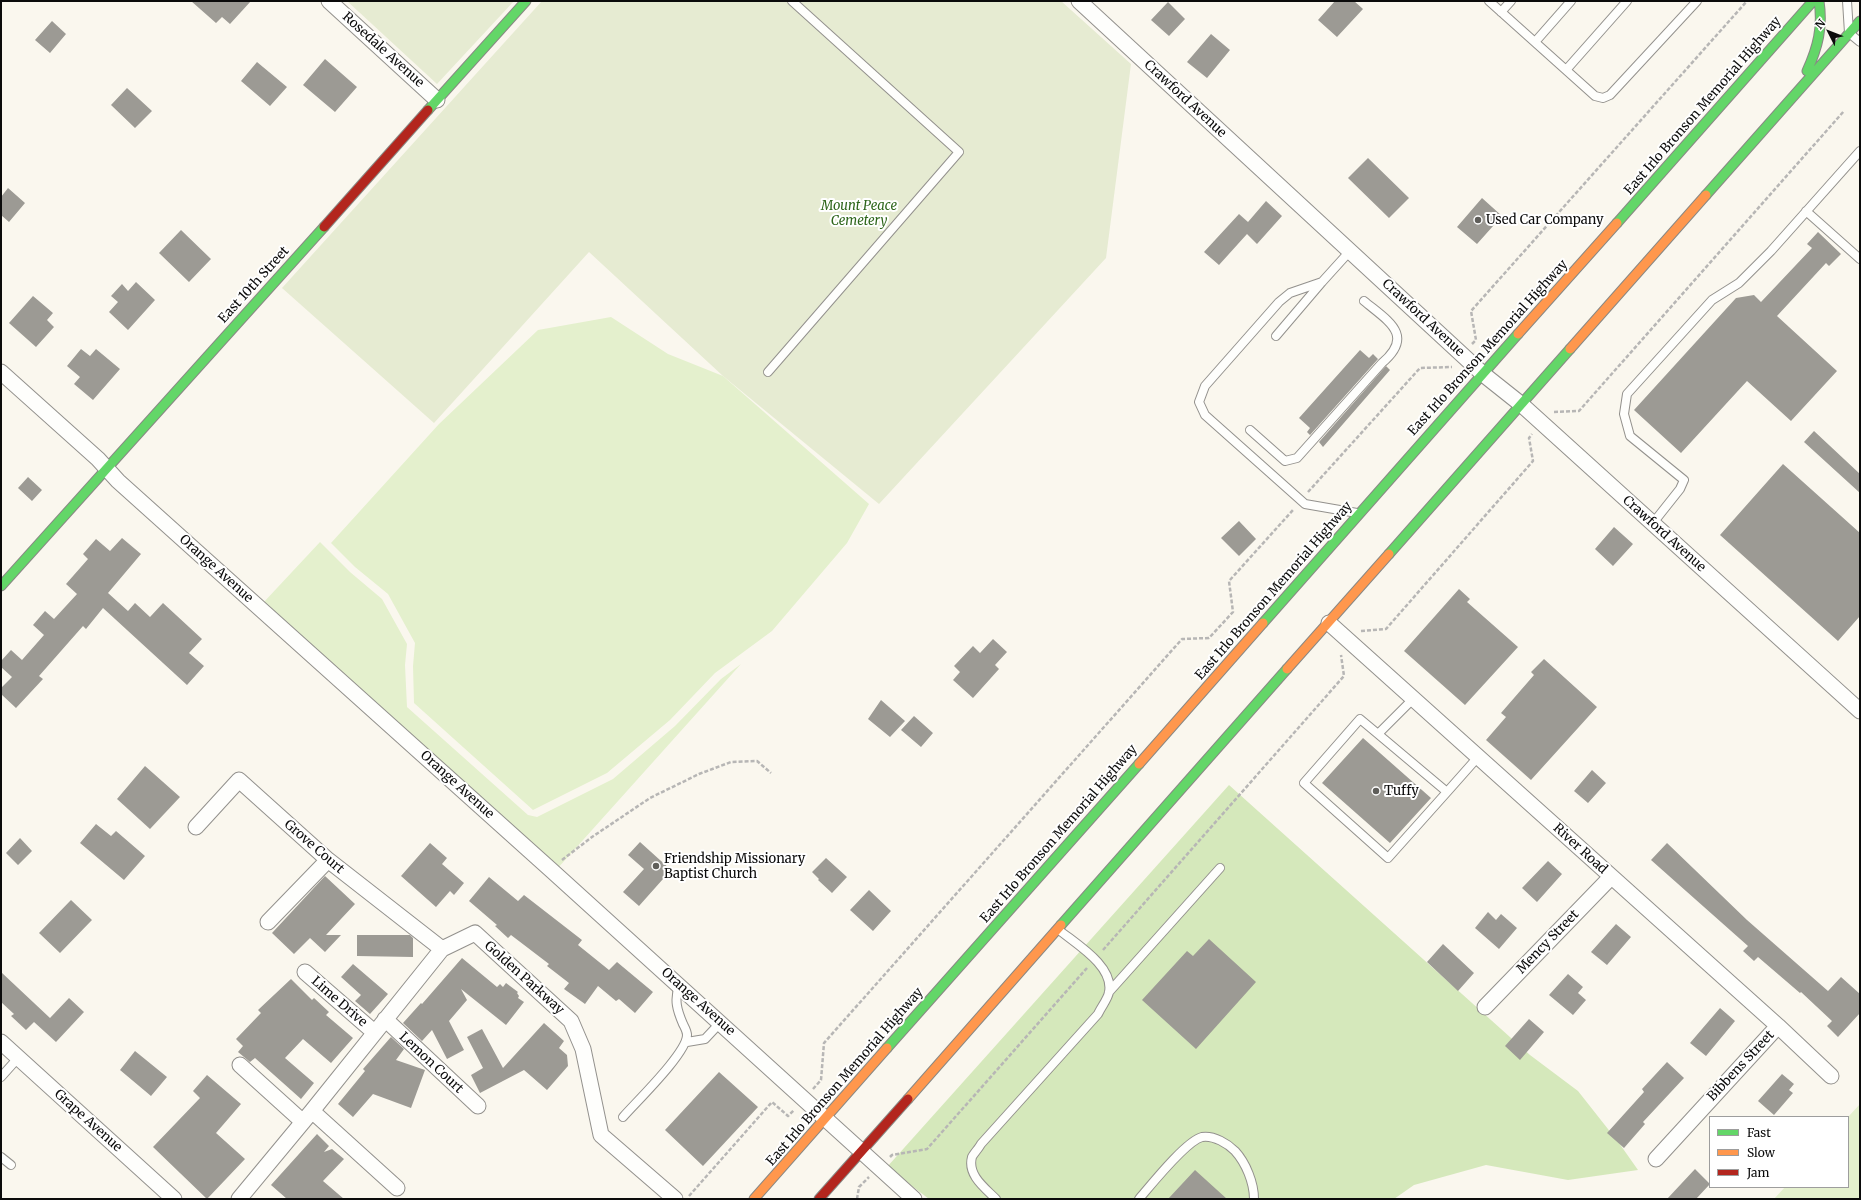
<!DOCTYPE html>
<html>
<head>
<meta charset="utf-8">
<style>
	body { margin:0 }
	#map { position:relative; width:1861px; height:1200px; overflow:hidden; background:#faf7ee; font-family:Merriweather,serif }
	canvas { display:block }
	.frame { position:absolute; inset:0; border:2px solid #0b0b0b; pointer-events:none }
	.legend { position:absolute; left:1709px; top:1116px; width:140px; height:72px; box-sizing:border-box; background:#fff; border:1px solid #9d9d9d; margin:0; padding:5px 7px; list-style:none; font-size:12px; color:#0b0b0b }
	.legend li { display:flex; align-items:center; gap:8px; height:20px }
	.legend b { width:20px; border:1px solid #9d9d9d }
	.north { position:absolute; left:1809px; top:12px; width:40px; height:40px; -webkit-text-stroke:3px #fff; paint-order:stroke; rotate:312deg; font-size:11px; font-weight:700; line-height:16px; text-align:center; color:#0b0b0b }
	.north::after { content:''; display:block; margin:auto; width:14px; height:18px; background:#0b0b0b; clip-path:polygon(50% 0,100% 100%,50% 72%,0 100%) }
</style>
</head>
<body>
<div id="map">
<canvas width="1861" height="1200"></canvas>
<div class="frame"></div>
<ul class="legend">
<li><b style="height:5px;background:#63d668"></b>Fast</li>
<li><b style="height:5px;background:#ff974d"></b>Slow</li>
<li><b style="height:5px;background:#b3261e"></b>Jam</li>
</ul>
<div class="north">N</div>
</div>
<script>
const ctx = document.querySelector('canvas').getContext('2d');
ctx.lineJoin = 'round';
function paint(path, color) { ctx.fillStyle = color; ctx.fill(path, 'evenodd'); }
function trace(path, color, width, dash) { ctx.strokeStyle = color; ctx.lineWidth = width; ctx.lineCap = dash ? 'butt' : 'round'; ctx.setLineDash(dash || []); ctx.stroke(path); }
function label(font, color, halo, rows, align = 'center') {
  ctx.font = font + ' Merriweather,serif'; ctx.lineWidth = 4; ctx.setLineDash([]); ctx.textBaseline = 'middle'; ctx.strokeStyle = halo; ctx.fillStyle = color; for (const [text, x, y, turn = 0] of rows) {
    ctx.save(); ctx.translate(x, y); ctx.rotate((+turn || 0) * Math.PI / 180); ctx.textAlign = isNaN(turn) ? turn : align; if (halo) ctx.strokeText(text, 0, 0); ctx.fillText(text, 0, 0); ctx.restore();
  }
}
paint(new Path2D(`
	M611 317 668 354 723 376 869 504 847 543 772 631 715 673 670 720 607 773 533 810 414 703 413 666 415 643 388 594 355 567 331 543 439 424 538 330Z
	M320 542 350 572 382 599 407 644 405 665 407 707 528 815 537 817 613 779 675 726 721 679 741 664 557 869 263 603Z
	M1860 1104V1199H1774L1785 1187H1848V1117Z`), '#e4f0cd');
paint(new Path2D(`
	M1229 785 1530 1055 1578 1091 1619 1143 1638 1170 1568 1180 1486 1165 1414 1185 1394 1199H929L887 1167Z`), '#d5e8bb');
paint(new Path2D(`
	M347 1H514L437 84Z
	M542 1H1061L1131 64 1106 258 879 504 723 376 589 252 434 423 282 288Z`), '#e6ebd2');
paint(new Path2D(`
	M191 1H251L230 24 222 17 216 23Z
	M1335 1H1354L1363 9 1337 37 1318 20Z
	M1168 2 1185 19 1169 36 1151 20Z
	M52 21 66 34 50 53 35 40Z
	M1211 34 1230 50 1207 78 1187 62Z
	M325 59 357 87 335 112 303 85Z
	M257 62 287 87 270 106 241 81Z
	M127 88 152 111 135 128 111 105Z
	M1368 158 1409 198 1389 218 1348 178Z
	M8 188 25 203 9 222 1 215V197Z
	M1482 198 1502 216 1477 244 1457 227Z
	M1266 201 1282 216 1257 244 1247 234 1219 265 1204 252 1239 214 1248 222Z
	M181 230 211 259 189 282 159 253Z
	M1818 232 1841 254 1829 266 1826 263 1777 316 1837 371 1791 421 1747 381 1681 453 1634 410 1736 298 1754 295 1761 302 1812 248 1807 244Z
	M136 282 155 300 128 330 109 312 118 302 111 296 122 284 128 291Z
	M33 296 53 313 47 320 54 327 36 347 9 323Z
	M81 349 90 356 96 349 120 369 93 400 74 384 80 377 67 366Z
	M1360 350 1369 358 1373 354 1378 359 1310 435 1307 432 1310 428 1299 418Z
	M1386 366 1390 370 1323 447 1319 442Z
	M1814 431 1860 474V493L1804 442Z
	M1783 464 1860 533V616L1838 641 1720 535Z
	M28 477 42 490 32 501 18 488Z
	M1239 521 1256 539 1239 556 1221 538Z
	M1614 527 1633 544 1613 566 1595 549Z
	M122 538 141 554 108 593 128 611 135 603 150 617 163 603 202 639 189 653 204 666 187 685 103 608 86 629 83 626 39 676 43 679 16 708 1 694V688L12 677 1 667V661L11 650 22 660 44 635 33 625 45 611 54 619 77 594 66 584 88 559 83 554 96 539 110 551Z
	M1459 589 1470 599 1467 602 1518 647 1465 705 1404 651Z
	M993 639 1007 652 995 665 999 669 973 698 953 680 960 672 954 666 973 646 980 653Z
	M1544 659 1597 707 1531 780 1486 740 1506 717 1501 713 1534 675 1531 672Z
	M881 700 905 721 890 737 868 719Z
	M914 716 933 733 921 747 901 730Z
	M1363 738 1431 798 1390 843 1322 783Z
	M145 766 180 797 150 829 117 799Z
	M1592 770 1606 783 1588 803 1574 791Z
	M96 824 111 836 116 831 145 856 124 880 80 843Z
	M20 838 32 851 18 865 6 853Z
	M640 842 671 870 639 906 623 892 644 869 628 855Z
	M430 843 447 858 442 864 464 883 454 895 450 891 436 907 401 876Z
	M1667 843 1747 920 1828 991 1841 977 1860 994V1013L1838 1037 1827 1026 1832 1021 1801 992 1800 993 1758 957 1754 961 1743 951 1748 946 1651 860Z
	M826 858 847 877 832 893 818 880 819 879 812 872Z
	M1548 861 1562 874 1537 902 1522 888Z
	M325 876 355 904 326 935H341L325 952 310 938 294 954 272 933Z
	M489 877 518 901 524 895 582 940 578 945 609 970 617 962 653 992 635 1013 619 999 616 1001 598 986 585 1004 564 989 569 983 547 966 549 964 511 935 508 938 495 926 497 925 469 901Z
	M869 890 891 911 873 931 850 910Z
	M71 900 92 920 60 953 39 933Z
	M1488 912 1496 920 1501 914 1517 928 1499 949 1475 928Z
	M1616 924 1631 937 1607 965 1591 952Z
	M357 935H410L413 938V957L357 956Z
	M1209 939 1256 982 1196 1049 1142 1000 1187 951 1193 956Z
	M1443 944 1474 973 1458 991 1427 962Z
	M462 958 497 987 500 984 503 987 506 983 518 992 517 993 519 996 518 998 524 1002 506 1025 461 989 467 1000 449 1021 464 1050 447 1059 432 1030 422 1041 403 1023 421 1003 422 1004Z
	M353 964 388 994 370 1014 355 1001 361 995 341 977Z
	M1 972 50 1018 69 998 84 1012 56 1042 34 1022 26 1030 11 1016 14 1014 1 1002Z
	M1568 974 1583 987 1578 993 1586 1000 1573 1015 1549 995Z
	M291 979 312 1000 314 998 329 1012 326 1015 353 1038 331 1063 303 1039 285 1058 314 1083 301 1099 255 1058 250 1062 238 1052 243 1046 236 1039 261 1013 258 1010Z
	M1720 1008 1735 1021 1706 1056 1690 1043Z
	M1529 1019 1544 1032 1520 1060 1505 1046Z
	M544 1023 564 1041 559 1048 567 1055 568 1066 547 1090 524 1070 480 1093 471 1075 483 1068 467 1037 482 1029 503 1068Z
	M391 1037 404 1049 396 1060 425 1070 411 1108 373 1094 353 1117 338 1104 365 1071 363 1069Z
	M135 1051 167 1077 151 1096 120 1070Z
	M1667 1062 1684 1078 1643 1122 1645 1124 1624 1148 1607 1133 1644 1092 1642 1089Z
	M719 1072 758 1107 703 1166 665 1130Z
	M1782 1074 1794 1084 1789 1090 1793 1093 1774 1115 1758 1101Z
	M207 1075 241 1104 216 1133 245 1159 207 1199 153 1147 200 1098 193 1091Z
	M317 1134 329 1146 324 1152 332 1149 344 1159 323 1181 344 1199H287L271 1185Z
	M1695 1169 1710 1184 1696 1199H1667Z
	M1195 1170 1227 1199H1168Z`), '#9c9a94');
const lane = new Path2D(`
	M1489 1 1595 96 1603 98 1610 95 1697 1
	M1847 1 1849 33 1860 42
	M1501 12 1511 1
	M1535 42 1571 1
	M1566 70 1627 1
	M1806 211 1860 259
	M1350 251 1322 282 1290 293 1279 302 1205 386 1199 402 1205 415 1305 504 1357 513
	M1276 336 1322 282
	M768 372 959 152 792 1
	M1250 430 1285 461 1297 458 1382 363C1415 335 1388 321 1364 301
	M1653 523 1680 489 1684 480 1630 436 1624 414 1627 394 1712 300 1739 283 1771 251 1860 151
	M1378 734 1447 792 1388 858 1304 783 1360 719 1378 734 1414 698
	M1447 792 1478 757
	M1109 992 1220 868
	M687 1042 705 1039 720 1023
	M1 1077 18 1058
	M623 1117C636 1102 687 1053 687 1035 687 1031 685 1028 683 1024 677 1010 674 1000 679 986
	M1 1157 11 1165
	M996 1199C985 1188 967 1175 972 1157 974 1153 979 1148 981 1144L1098 1014C1101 1007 1108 999 1109 992 1114 966 1076 944 1059 930
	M1139 1199C1151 1185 1186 1141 1202 1137 1214 1135 1228 1144 1235 1151 1246 1163 1254 1183 1254 1199`);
const street = new Path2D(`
	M329 1 437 100
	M1079 1 1483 374 1522 405 1860 711
	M1 372 98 459 118 481 550 869 914 1199
	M1329 623 1778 1026 1831 1076
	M196 827 239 780 328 860 442 949
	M268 922 328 860
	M305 972 374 1032
	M1485 1007 1611 877
	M385 1019 478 1106
	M1 1042 174 1199
	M240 1065 303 1122
	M312 1111 397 1188
	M1656 1159 1778 1026
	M239 1199 312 1111 442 949 475 933 571 1021 583 1049 601 1135 675 1199`);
const fast = new Path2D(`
	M1807 71C1818 47 1823 27 1819 1
	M428 110 526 1
	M1706 195 1860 21
	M1617 223 1813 1
	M1389 554 1570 349
	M1 586 324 227
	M1263 623 1518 334
	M1061 925 1287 669
	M887 1048 1139 764`);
const slow = new Path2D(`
	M1518 334 1617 223
	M1570 349 1706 195
	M1287 669 1389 554
	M1139 764 1263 623
	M908 1099 1061 925
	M754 1199 887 1048`);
const jam = new Path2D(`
	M324 227 428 110
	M819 1199 908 1099`);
trace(lane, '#93918d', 10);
trace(street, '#93918d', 17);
trace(fast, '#898884', 11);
trace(slow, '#898884', 11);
trace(jam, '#898884', 11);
trace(new Path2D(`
	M1472 344 1476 340 1471 311 1747 1
	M1554 412 1579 411 1844 111
	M1308 492 1420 368 1452 367
	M1361 631 1386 629 1533 461 1529 438 1532 434
	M562 860 592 837 650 798 699 774 731 762 757 761 771 773
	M1103 950 1344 676 1341 655
	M813 1089 821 1080 824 1043 1182 639 1209 638 1233 612 1229 581 1293 510
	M890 1157 892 1155 927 1149 1087 968
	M689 1196 772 1102 788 1116 794 1110
	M857 1199 859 1187 869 1177`), '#b7b6b5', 2.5, [4, 2]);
trace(lane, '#fefefc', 8);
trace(street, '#fefefc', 15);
trace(fast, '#63d668', 9);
trace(slow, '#ff974d', 9);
trace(jam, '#b3261e', 9);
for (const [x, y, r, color] of [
	[1478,220,4,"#5f5e5a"],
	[1376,791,4,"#5f5e5a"],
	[656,866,4,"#5f5e5a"]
]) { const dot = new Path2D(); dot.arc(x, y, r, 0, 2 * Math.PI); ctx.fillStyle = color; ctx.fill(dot); trace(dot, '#fff', 1.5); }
label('13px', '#0b0b0b', '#fff', [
	["Rosedale Avenue",383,50,42],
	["Crawford Avenue",1185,99,43],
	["East Irlo Bronson Memorial Highway",1703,106,-49],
	["East 10th Street",254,285,-48],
	["Crawford Avenue",1423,318,43],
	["East Irlo Bronson Memorial Highway",1488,348,-48],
	["Crawford Avenue",1664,534,42],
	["Orange Avenue",216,569,42],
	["East Irlo Bronson Memorial Highway",1274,591,-49],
	["Orange Avenue",457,785,42],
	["East Irlo Bronson Memorial Highway",1059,834,-49],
	["Grove Court",314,847,41],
	["River Road",1580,849,42],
	["Mency Street",1548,942,-46],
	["Golden Parkway",524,978,42],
	["Lime Drive",339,1002,41],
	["Orange Avenue",698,1002,42],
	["Lemon Court",431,1063,43],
	["Bibbens Street",1741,1066,-47],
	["East Irlo Bronson Memorial Highway",845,1077,-49],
	["Grape Avenue",88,1121,42]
]);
label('italic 13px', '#2d651a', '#fff', [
	["Mount Peace",859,206],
	["Cemetery",859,221]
]);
label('13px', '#0b0b0b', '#fff', [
	["Used Car Company",1486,220],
	["Tuffy",1384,791],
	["Friendship Missionary",664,859],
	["Baptist Church",664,874]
], 'left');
</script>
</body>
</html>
